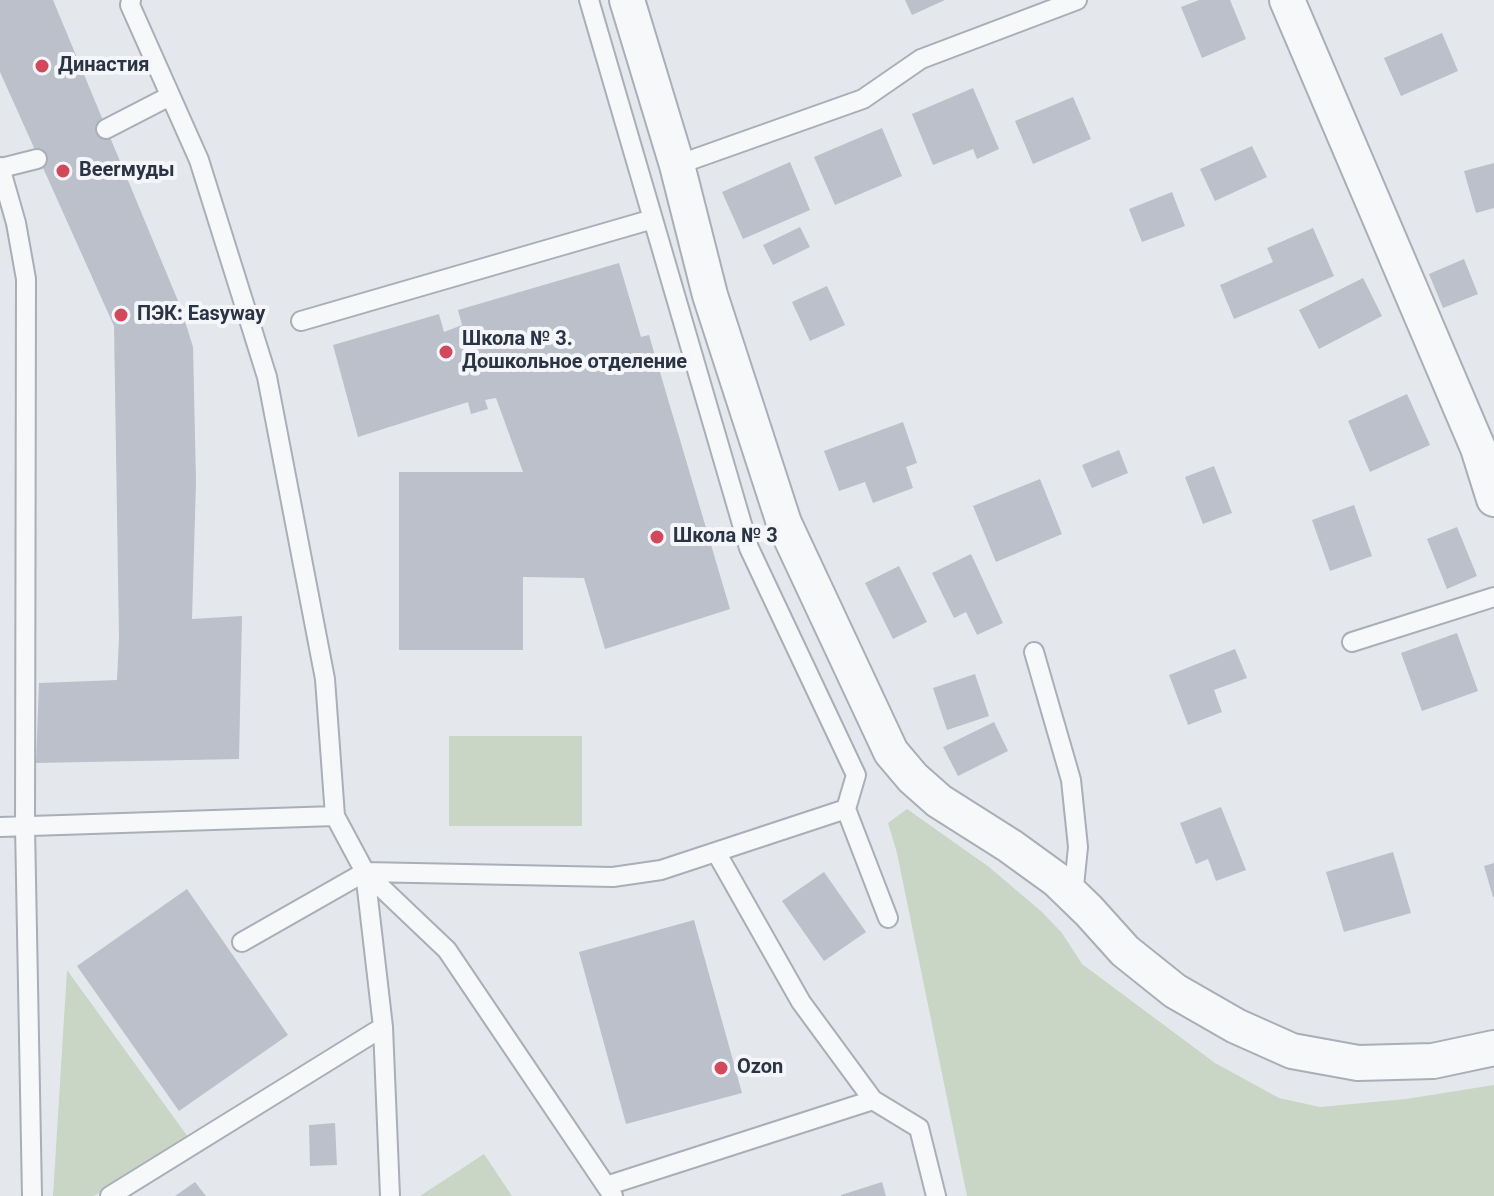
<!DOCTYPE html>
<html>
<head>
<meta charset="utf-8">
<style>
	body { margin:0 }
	canvas { display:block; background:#e4e7ec }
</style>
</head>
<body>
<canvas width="1494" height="1196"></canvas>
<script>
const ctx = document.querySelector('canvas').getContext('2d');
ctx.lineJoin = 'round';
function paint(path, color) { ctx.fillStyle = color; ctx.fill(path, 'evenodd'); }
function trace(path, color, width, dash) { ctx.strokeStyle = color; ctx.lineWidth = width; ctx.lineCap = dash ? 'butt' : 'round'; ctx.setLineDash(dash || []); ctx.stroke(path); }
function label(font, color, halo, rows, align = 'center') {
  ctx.font = font + ' Roboto,sans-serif'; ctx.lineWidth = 8; ctx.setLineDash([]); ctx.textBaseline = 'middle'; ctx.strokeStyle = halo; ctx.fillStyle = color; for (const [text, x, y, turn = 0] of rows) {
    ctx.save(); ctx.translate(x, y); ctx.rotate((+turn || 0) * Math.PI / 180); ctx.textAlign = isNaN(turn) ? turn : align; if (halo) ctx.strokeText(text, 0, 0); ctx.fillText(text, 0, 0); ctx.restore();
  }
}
paint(new Path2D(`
	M449 736H582V826H449Z
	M907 809 989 867 1042 912 1062 933 1082 964 1215 1063 1279 1098 1320 1107 1406 1099 1494 1085V1196H967L897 853 888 823Z
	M67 970 188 1137 94 1196H53Z
	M484 1154 512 1196H420Z`), '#c9d6c5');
paint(new Path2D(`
	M0 0H53L181 308 193 347 196 482 192 619 242 616 239 759 36 763 39 683 117 680 119 638 114 326 0 72Z
	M905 0H945L912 15Z
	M1199 0H1230L1246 39 1202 58 1181 7Z
	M1442 33 1458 71 1401 96 1384 58Z
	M973 88 999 149 977 159 973 149 933 165 912 114Z
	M1073 97 1091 139 1033 164 1015 121Z
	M882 128 902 176 835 205 814 157Z
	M1252 146 1267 177 1215 201 1200 169Z
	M790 162 810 210 743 239 722 192Z
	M1494 163V208L1476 213 1464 171Z
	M1172 192 1185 226 1142 242 1129 209Z
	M800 227 810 247 773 265 763 245Z
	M1313 228 1334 276 1234 319 1220 285 1273 262 1267 248Z
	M1464 259 1478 294 1443 308 1429 274Z
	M619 263 641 337 649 335 730 609 605 649 584 578 523 577V650H399V472H523L496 398 485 400 488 409 471 414 468 402 358 437 333 345 439 314 444 332 462 325 458 310Z
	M1363 278 1382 316 1319 349 1299 310Z
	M827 286 845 325 810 341 792 302Z
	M1407 394 1430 445 1370 472 1348 421Z
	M903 422 917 463 906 467 913 488 873 503 865 482 839 491 824 451Z
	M1119 450 1128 473 1092 488 1082 465Z
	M1214 466 1232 513 1203 524 1185 477Z
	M1040 479 1062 534 996 562 973 506Z
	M1354 505 1372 556 1330 571 1312 520Z
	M1457 527 1477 576 1447 589 1427 539Z
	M971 554 1003 623 977 635 966 612 954 618 932 573Z
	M899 566 927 622 893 639 865 583Z
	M1457 633 1478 691 1422 711 1401 653Z
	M1235 649 1247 678 1214 690 1222 712 1188 725 1169 675Z
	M975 674 989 716 947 730 933 688Z
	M994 722 1008 751 958 776 943 747Z
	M1221 807 1246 870 1216 881 1208 859 1196 864 1180 823Z
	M1393 852 1411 913 1344 932 1326 872Z
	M1494 863V897H1493L1484 866Z
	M824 872 866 932 824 961 782 901Z
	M187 889 288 1035 179 1111 77 966Z
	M694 920 742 1093 626 1124 579 952Z
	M335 1123 337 1165 310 1166 309 1125Z
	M195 1182 206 1196H175Z
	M882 1182 886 1196H841V1195Z`), '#bbc0ca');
const service = new Path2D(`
	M131 0 130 5 199 160 267 377 325 679 335 816 365 872 383 1027 390 1196
	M589 0 749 548 856 775 846 809 888 918
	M106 129 170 96
	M677 165 863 99 921 59 1077 0
	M0 167 16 223 26 279 25 826 32 1196
	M1 168 37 159
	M301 321 653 219
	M1352 642 1494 597
	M1034 652 1071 780 1078 847 1073 896
	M0 827 335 816
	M716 852 801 1002 873 1100
	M365 872 447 950 613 1196
	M242 942 365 872 613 877 661 870 846 809
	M606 1186 873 1100 919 1128 936 1196
	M110 1196 383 1027`);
const minor = new Path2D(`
	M627 0 677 165 710 295 784 523 891 752 913 778 939 801 1010 846 1057 880 1089 911 1125 951 1175 991 1236 1026 1292 1051 1358 1063 1433 1061 1494 1048
	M1287 0 1478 448 1494 499`);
trace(service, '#a9aeb7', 22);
trace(minor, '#a9aeb7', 38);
trace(service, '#f7f8fa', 18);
trace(minor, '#f7f8fa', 34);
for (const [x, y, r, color] of [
	[42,66,8,"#d1495b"],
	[63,171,8,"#d1495b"],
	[121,315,8,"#d1495b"],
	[446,352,8,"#d1495b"],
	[657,537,8,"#d1495b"],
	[721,1068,8,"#d1495b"]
]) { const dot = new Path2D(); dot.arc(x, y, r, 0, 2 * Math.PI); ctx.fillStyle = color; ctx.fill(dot); trace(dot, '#f4f6f9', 3); }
label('bold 20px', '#2b3445', '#f4f6f9', [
	["Династия",58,66],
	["Beerмуды",79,171],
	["ПЭК: Easyway",137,315],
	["Школа № 3.",462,340],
	["Дошкольное отделение",462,363],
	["Школа № 3",673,537],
	["Ozon",737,1068]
], 'left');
</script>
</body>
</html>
